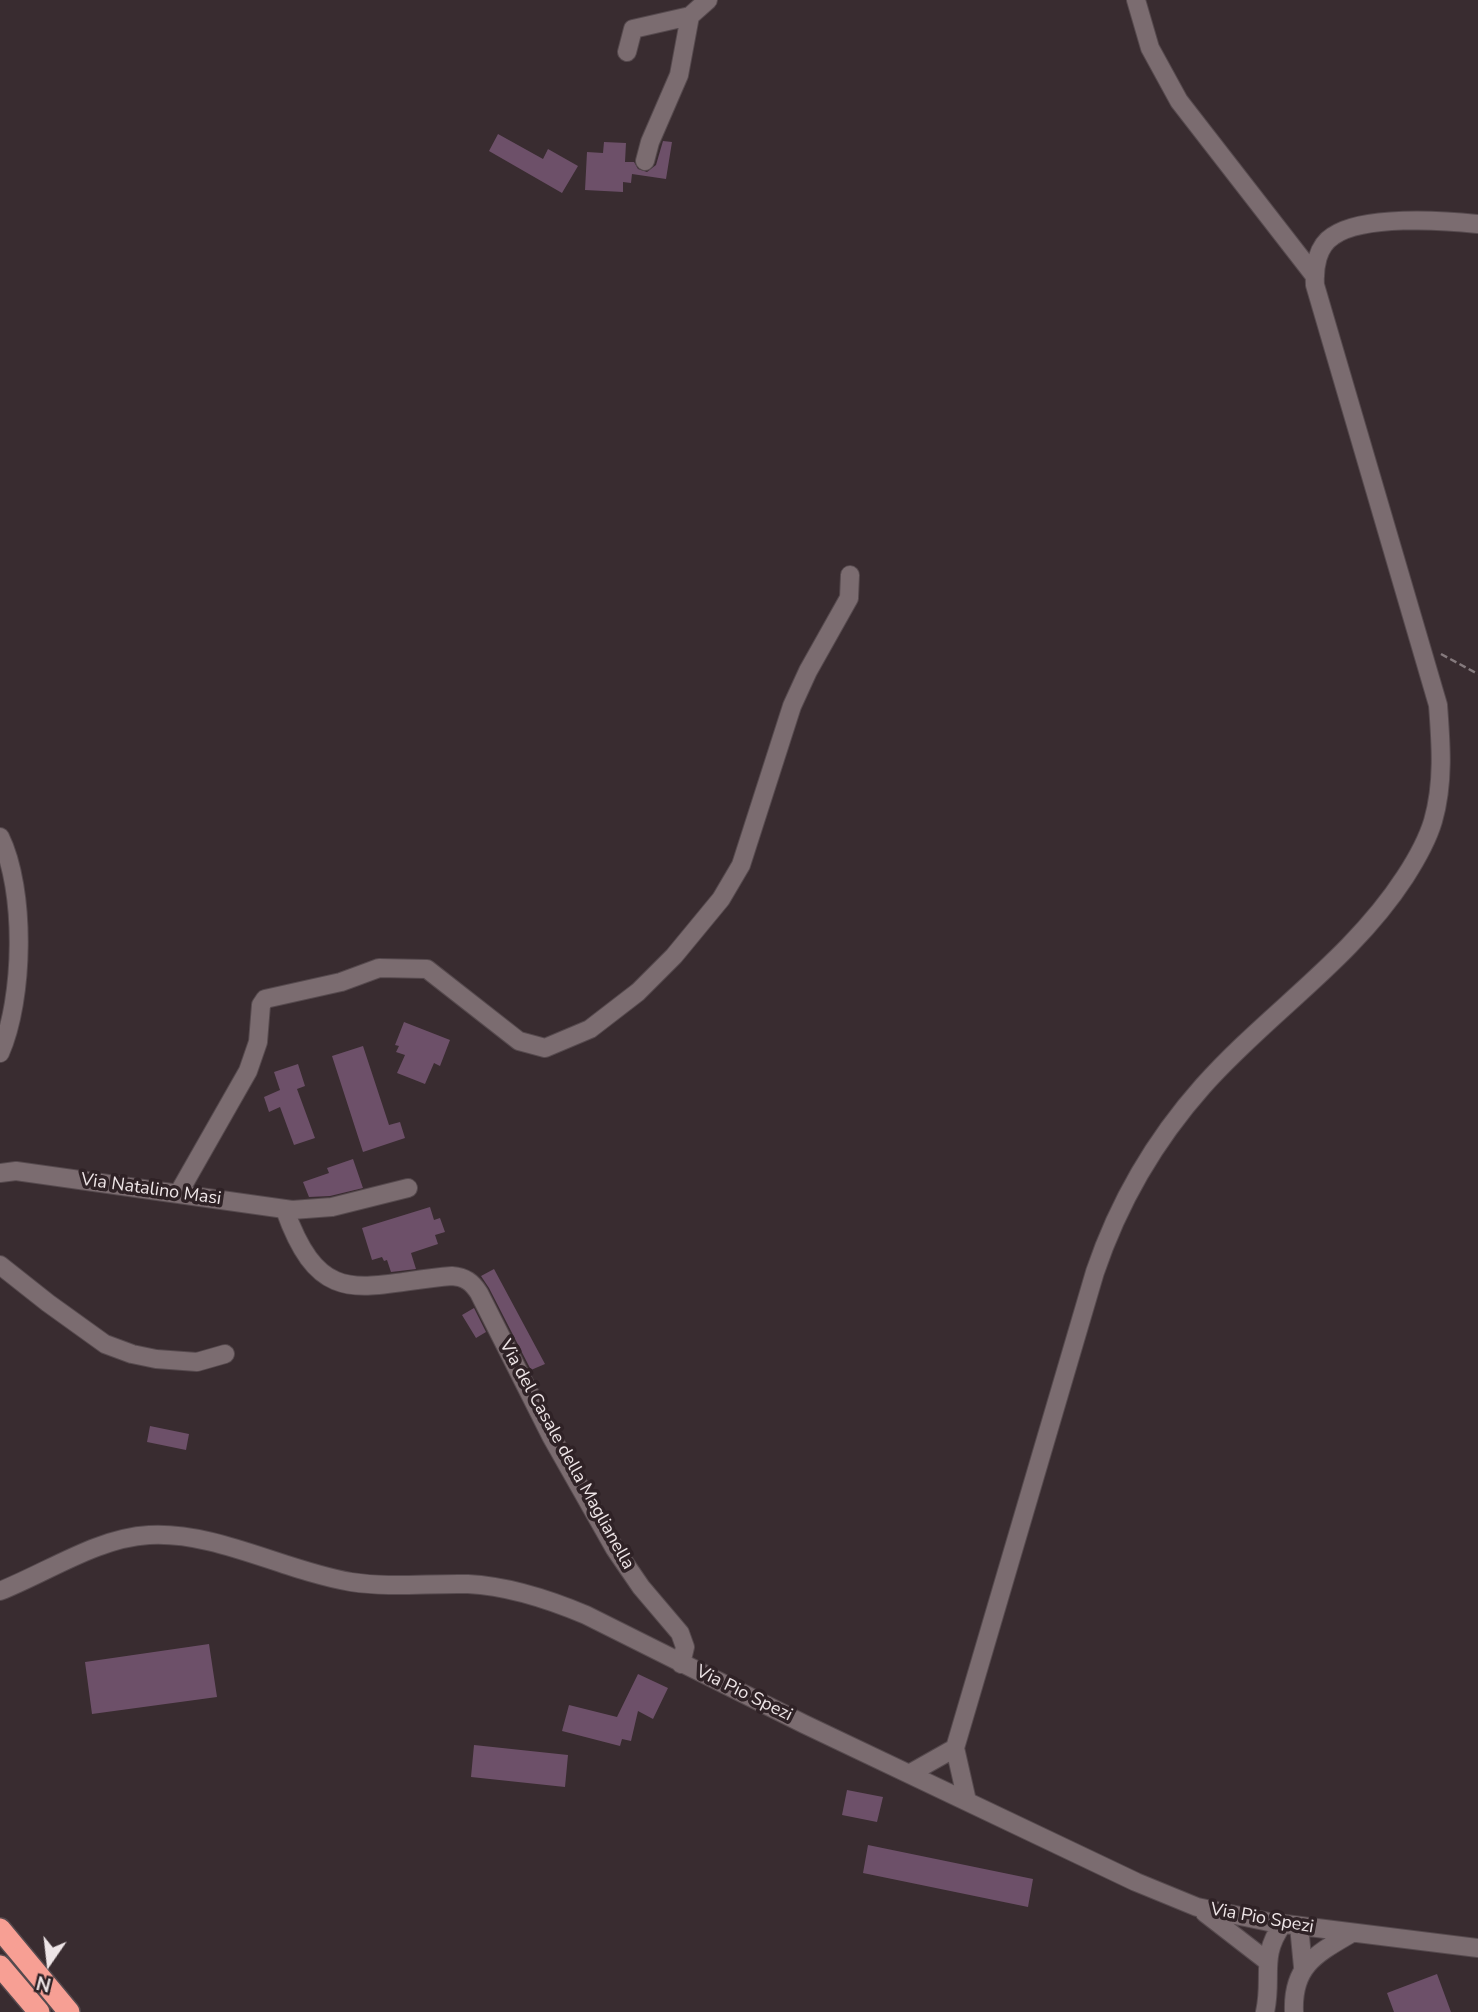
<!DOCTYPE html>
<html>
<head>
<meta charset="utf-8">
<style>
	body { margin:0 }
	#map { position:relative; width:1478px; height:2012px; overflow:hidden; background:#392c30; font-family:"Nunito Sans",sans-serif }
	canvas { display:block }
	.north { position:absolute; left:14px; top:1928px; width:70px; height:70px; -webkit-text-stroke:5px #2f2226; paint-order:stroke; rotate:194deg; font-size:19px; font-weight:700; line-height:28px; text-align:center; color:#eee5e7 }
	.north::after { content:''; display:block; margin:auto; width:24px; height:32px; background:#eee5e7; clip-path:polygon(50% 0,100% 100%,50% 72%,0 100%) }
</style>
</head>
<body>
<div id="map">
<canvas width="1478" height="2012"></canvas>
<div class="north">N</div>
</div>
<script>
const ctx = document.querySelector('canvas').getContext('2d');
ctx.lineJoin = 'round';
function paint(path, color) { ctx.fillStyle = color; ctx.fill(path, 'evenodd'); }
function trace(path, color, width, dash) { ctx.strokeStyle = color; ctx.lineWidth = width; ctx.lineCap = dash ? 'butt' : 'round'; ctx.setLineDash(dash || []); ctx.stroke(path); }
function label(font, color, halo, rows, align = 'center') {
  ctx.font = font + ' "Nunito Sans",sans-serif'; ctx.lineWidth = 7; ctx.setLineDash([]); ctx.textBaseline = 'middle'; ctx.strokeStyle = halo; ctx.fillStyle = color; for (const [text, x, y, turn = 0] of rows) {
    ctx.save(); ctx.translate(x, y); ctx.rotate((+turn || 0) * Math.PI / 180); ctx.textAlign = isNaN(turn) ? turn : align; if (halo) ctx.strokeText(text, 0, 0); ctx.fillText(text, 0, 0); ctx.restore();
  }
}
paint(new Path2D(`
	M498 134 543 159 548 149 578 166 562 193 489 151Z
	M663 141 672 142 666 179 632 174 631 183 623 182V192L585 190 587 152 603 153 604 142 626 143 625 162H634L638 169 647 172 656 165Z
	M404 1022 450 1040 440 1066 434 1063 425 1084 397 1073 405 1055 396 1052 399 1046 395 1045Z
	M363 1046 389 1125 400 1122 405 1138 363 1152 332 1056Z
	M298 1064 305 1086 297 1089 315 1138 294 1145 280 1107 269 1112 264 1097 280 1090 274 1072Z
	M353 1159 363 1188 330 1196 309 1197 303 1182 329 1173 327 1168Z
	M430 1207 434 1220 440 1218 445 1232 435 1235 438 1244 411 1253 416 1269 391 1272 387 1260 384 1261 382 1257 372 1260 362 1228Z
	M494 1269 545 1364 531 1370 489 1288 481 1276Z
	M474 1308 486 1332 476 1338 462 1315Z
	M150 1426 189 1434 186 1450 147 1442Z
	M209 1644 217 1697 92 1714 85 1662Z
	M638 1674 668 1688 653 1719 638 1711 631 1741 622 1739 620 1746 562 1731 569 1705 617 1717Z
	M474 1745 568 1755 565 1787 471 1777Z
	M847 1790 883 1797 877 1822 842 1815Z
	M868 1845 1033 1879 1028 1907 863 1873Z
	M1437 1974 1451 2012H1394L1387 1993Z`), '#6d5069');
const minor = new Path2D(`
	M1136 0 1150 48 1179 101 1314 275
	M627 52 633 29 690 16 708 0
	M645 161 650 142 679 75 690 16
	M0 837C26 890 24 999 0 1053
	M0 1173 16 1171 292 1210 332 1207 408 1188
	M178 1194 248 1071 258 1042 261 1005 265 999 341 982 379 968 427 969 519 1041 545 1048 590 1029 638 992 674 956 721 899 741 865 792 706 808 671 849 598 850 575
	M285 1210C322 1314 364 1283 452 1276 465 1277 472 1282 479 1293L551 1436 615 1549 641 1587 680 1633 685 1647 681 1664
	M0 1265 48 1303 105 1344 132 1354 156 1359 197 1362 225 1354
	M0 1591C48 1572 97 1538 149 1535 215 1531 285 1571 351 1582 390 1588 428 1583 468 1584 509 1586 548 1599 586 1615L804 1724 1136 1882 1197 1907 1269 1922 1478 1948
	M955 1748 1095 1272C1118 1204 1155 1140 1203 1086 1268 1013 1351 960 1405 877 1416 860 1427 841 1433 821 1444 783 1441 744 1438 705L1315 285C1314 268 1317 246 1333 236 1363 215 1442 220 1478 224
	M909 1774 955 1748 967 1801
	M1205 1913 1267 1961
	M1299 1926 1303 1967
	M1265 2012C1273 1977 1259 1956 1283 1924
	M1294 2012C1292 1966 1316 1954 1352 1933`);
const highway = new Path2D(`
	M0 1929 69 2012
	M0 1966 39 2012`);
trace(minor, '#564a4e', 20);
trace(highway, '#564a4e', 24);
trace(new Path2D(`
	M1441 654 1478 674`), '#857a7d', 2.5, [7, 3.5]);
trace(minor, '#7b6c70', 18);
trace(highway, '#f79f94', 21);
label('18px', '#eee5e7', '#2f2226', [
	["Via Natalino Masi",151,1190,8],
	["Via del Casale della Maglianella",566,1455,61],
	["Via Pio Spezi",744,1694,26],
	["Via Pio Spezi",1262,1919,10]
]);
</script>
</body>
</html>
